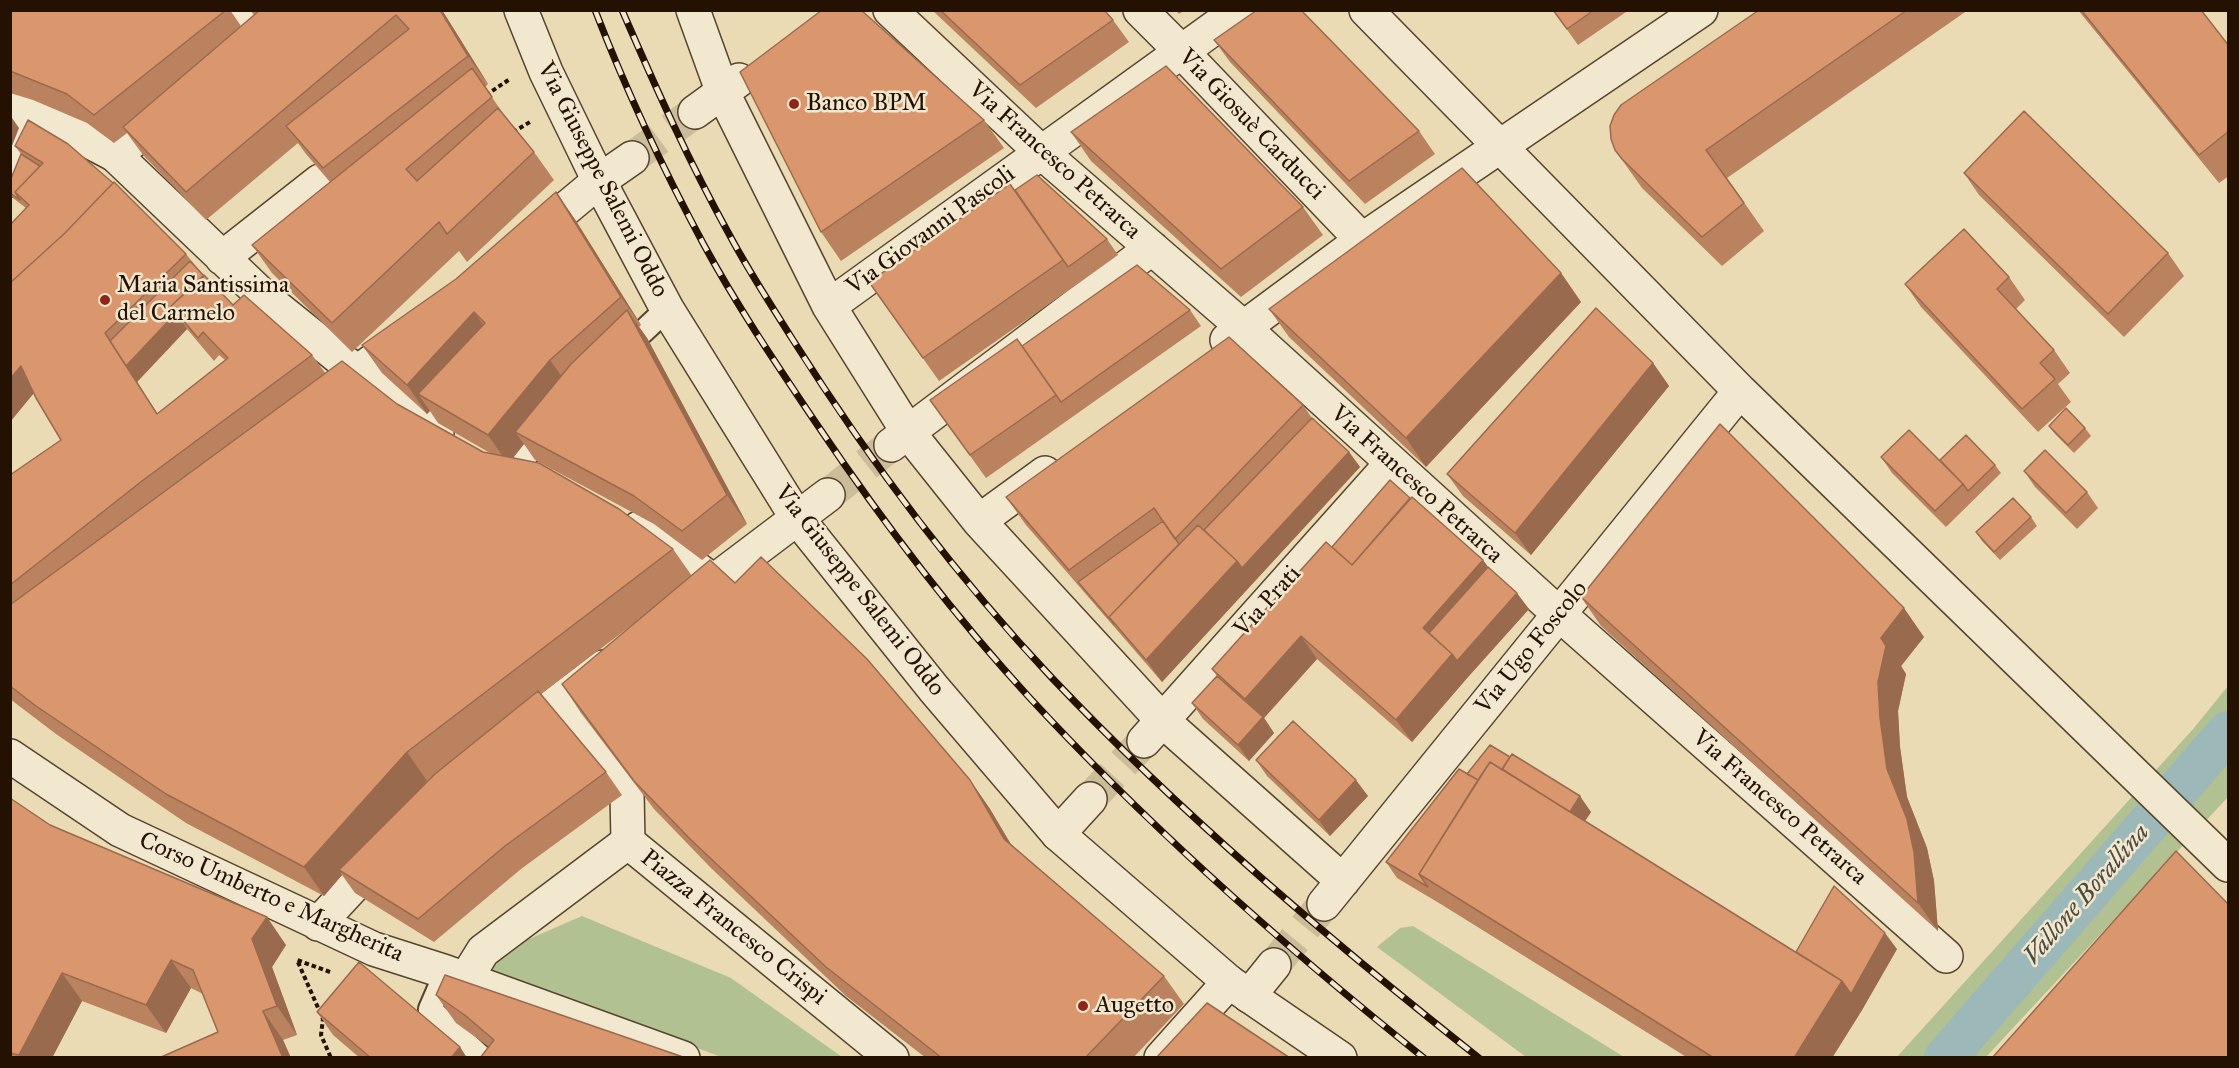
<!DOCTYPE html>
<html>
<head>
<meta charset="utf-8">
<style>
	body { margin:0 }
	#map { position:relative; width:2239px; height:1068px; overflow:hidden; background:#eadbb5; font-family:"IM FELL Great Primer",serif }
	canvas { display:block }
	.frame { position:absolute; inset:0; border:12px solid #251101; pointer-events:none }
</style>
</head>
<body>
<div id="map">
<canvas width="2239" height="1068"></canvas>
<div class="frame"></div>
</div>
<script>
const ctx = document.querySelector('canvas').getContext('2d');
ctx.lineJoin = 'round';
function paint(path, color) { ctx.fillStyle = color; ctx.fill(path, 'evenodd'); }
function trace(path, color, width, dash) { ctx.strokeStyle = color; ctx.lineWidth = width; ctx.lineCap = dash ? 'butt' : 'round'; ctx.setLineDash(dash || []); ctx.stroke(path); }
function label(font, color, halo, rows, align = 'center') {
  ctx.font = font + ' "IM FELL Great Primer",serif'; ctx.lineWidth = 5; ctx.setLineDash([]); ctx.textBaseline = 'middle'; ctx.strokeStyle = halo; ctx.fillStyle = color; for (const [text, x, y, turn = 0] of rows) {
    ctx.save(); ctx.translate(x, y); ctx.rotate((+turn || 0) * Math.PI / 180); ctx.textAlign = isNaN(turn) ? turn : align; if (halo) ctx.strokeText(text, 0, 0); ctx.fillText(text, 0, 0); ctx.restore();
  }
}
paint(new Path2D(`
	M2228 686V797L1986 1057 1896 1058 2194 728Z
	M582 916 731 978 842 1057H721L489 969 529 939Z
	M1413 926 1624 1057H1526L1377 947 1400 928Z`), '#b2c191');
trace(new Path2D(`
	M1945 1058 2228 732`), '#9cb8b8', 42);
trace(new Path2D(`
	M632 158 695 112
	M828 495 891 445
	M1090 799 1144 741
	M1274 965 1324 904`), '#ccbd9a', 33, [33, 16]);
const service = new Path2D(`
	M620 353 667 309
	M513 473 547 429
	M446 972 430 1009 482 1058`);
const pedestrian = new Path2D(`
	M115 155 265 298 357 372
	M10 180 33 112
	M222 258 320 181
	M557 703 567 721 627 793 628 842`);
const minor = new Path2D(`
	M240 10 261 37
	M693 10 723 93 829 306 908 432 979 521 1163 721 1343 881
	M890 10 1041 152 1244 328 1559 614 1946 956
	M1140 10 1182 52 1362 240
	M1366 10 1740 391 2228 865
	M10 105 33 112 115 155 167 114
	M695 112 739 80
	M533 236 599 181 632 158
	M829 306 1239 10
	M1227 340 1362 240 1701 10
	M357 372 437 432
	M321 399 408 335
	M891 445 1152 248
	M979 521 1045 473
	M639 528 655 538 713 581
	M689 600 828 495
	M516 734 603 667
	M1144 741 1392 463
	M10 756 120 830 374 949 446 972 683 1058
	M1058 834 1090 799
	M1324 904 1740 391
	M318 924 382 855
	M465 980 483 951 628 842 892 1058
	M1249 996 1274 965
	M1161 1058 1229 982`);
const tertiary = new Path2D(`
	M521 10 546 72 599 181 667 309 797 518 934 689 1058 834 1229 982 1340 1058`);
trace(service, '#56442e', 26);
trace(pedestrian, '#56442e', 36);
trace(minor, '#56442e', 36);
trace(tertiary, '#56442e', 36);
trace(new Path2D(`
	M486 95 510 79
	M513 132 530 122
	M330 972 297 960 323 1019 321 1035 331 1058`), '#251101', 4, [4.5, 3]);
trace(service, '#f1e8cf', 22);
trace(pedestrian, '#f1e8cf', 33);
trace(minor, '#f1e8cf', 33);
trace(tertiary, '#f1e8cf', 33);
const rail = new Path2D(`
	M595 10C626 90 663 169 704 245 737 306 777 365 816 423 880 518 950 611 1028 696 1149 827 1285 947 1424 1058
	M622 10C655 86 689 162 729 234 748 270 771 305 793 340 869 460 955 575 1052 678 1183 816 1330 940 1479 1058`);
trace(rail, '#251101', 7);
trace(rail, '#f1e8cf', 4.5, [14]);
paint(new Path2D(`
	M10 10H230L241 26 254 15 250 10H442L488 84 485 87 506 118 534 152 554 180 467 262 459 251 352 352 272 273 252 245 330 182 306 154 298 143 206 220 143 155 127 133 114 143 87 123 33 100 10 93Z
	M932 10H1104L1113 20 1129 42 1036 108Z
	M1175 10H1185L1179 14Z
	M1553 10H1629L1578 45Z
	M1759 10H1968L1727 178 1764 231 1722 266 1642 188 1615 150Z
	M2078 10H2201L2229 46V176L2219 183Z
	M1214 40 1419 131 1435 154 1365 204 1230 62Z
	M28 120 186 254 204 276 233 305 312 355 326 374 397 404 483 452 490 453 438 423 430 411 427 414 382 373 362 345 456 279 556 192 576 221 641 325 639 327 647 338 747 524 702 560 654 524 535 460 524 444 513 458 673 549 692 576 735 583 970 780 990 809 1011 844 1164 976 1184 1004 1133 1058H926L846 996 711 868 654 809 581 713 562 684 645 615 541 694 606 772 622 795 521 869 434 942 355 893 342 875 324 896 186 823 56 734 10 699V475L61 440 34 393 10 422V225L26 208 13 198 10 195V181L21 154 15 146ZM187 329 214 361 219 355 225 360 157 414 137 382ZM432 777 414 795 427 781Z
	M984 120 1004 148 841 261 821 232Z
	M1071 132 1303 207 1323 235 1241 297 1091 161Z
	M1964 173 2168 253 2184 276 2124 337 1979 195Z
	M1015 190 1107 239 1118 255 1079 283 1070 270 1079 283 939 381 869 282Z
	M1561 273 1581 302 1426 467 1289 337 1269 309Z
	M2009 277 2025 300 2016 309 2054 350 2070 373 2058 384 2071 402 2038 432 1921 307 1905 284Z
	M1190 310 1201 326 986 478 930 400 1022 346Z
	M1653 363 1669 386 1531 555 1463 496 1447 474Z
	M1303 405 1312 418 1349 452 1360 467 1162 682 1026 525 1006 497Z
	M2049 426 2085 428 2091 436 2074 453 2055 434Z
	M1881 457 1940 460 1995 465 2001 473 1946 527 1892 473Z
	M2024 471 2087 492 2098 508 2077 529 2035 487Z
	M2031 517 2037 526 2000 560 1982 541 1976 532Z
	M1332 547 1483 560 1488 567 1529 609 1468 677 1412 742 1317 659 1264 718 1274 733 1249 761 1203 719 1192 703 1217 676 1212 669Z
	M1581 597 1924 637 1901 666 1906 674 1898 711 1900 747 1907 797 1927 848 1934 881 1938 931 1601 626Z
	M1256 760 1368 796 1330 836 1267 776Z
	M1467 774 1591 812 1585 821 1796 952 1897 949 1862 1010 1832 1058H1688L1439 903 1397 878 1386 862Z
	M10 798 50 825 286 945 272 967 297 1035 283 1040 291 1058H159L218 1032 203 994 191 988 166 1033 82 1001 52 1058H10Z
	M436 995 686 1058 489 1047 456 1023Z
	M317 1012 460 1047 467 1058H360L333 1035Z`), '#bb825f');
paint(new Path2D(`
	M440 10H442L488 84 468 56Z
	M10 115 19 128 10 151Z
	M556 192 576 221 641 325 621 297Z
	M1561 273 1581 302 1426 467 1406 438Z
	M627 310 647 338 747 524 727 495Z
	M474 312 494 340 418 394 430 411 427 414 407 385Z
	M176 313 187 329 137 382 172 437 157 414 105 333 121 356Z
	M550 360 570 388 515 432 524 444 508 464 488 435Z
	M1653 363 1669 386 1531 555 1515 533Z
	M21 366 37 389 10 422V379Z
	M1349 452 1360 467 1162 682 1146 660 1237 561Z
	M1483 560 1499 583 1441 647 1423 628Z
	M1517 593 1529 609 1468 677 1457 661Z
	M1904 608 1924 637 1901 666 1906 674 1898 711 1900 747 1907 797 1927 848 1934 881 1938 931 1918 903 1887 769 1880 718 1878 682 1881 638Z
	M1301 636 1317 659 1264 718 1274 733 1249 761 1238 745 1260 720 1245 699Z
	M1452 654 1468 677 1412 742 1396 720Z
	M407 752 427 781 344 873 339 870 342 875 324 896 304 867Z
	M970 780 990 809 1024 867 1004 839Z
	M1356 780 1368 796 1330 836 1319 820Z
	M1580 796 1591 812 1577 833 1566 817Z
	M267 917 286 945 272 967 297 1035 277 1006 252 939Z
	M1885 933 1897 949 1862 1010 1832 1058H1794L1842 981Z
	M171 960 191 988 166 1033 146 1005Z
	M62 973 82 1001 52 1058H20L19 1055Z
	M263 1011 283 1040 291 1058H283Z
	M460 1047 467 1058H451Z`), '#996a4d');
const building = new Path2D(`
	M10 10H226L94 115 67 94 10 71Z
	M260 10H440L468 56 323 168 286 126 409 29 396 15 186 192 123 127Z
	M822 10H861L984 120 821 232 740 72Z
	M940 10H1104L1113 20 1020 85Z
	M1257 10H1301L1419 131 1349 181 1214 40Z
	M1553 10H1594L1567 29Z
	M1759 10H1907L1706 150 1744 203 1702 237 1622 159 1615 150 1611 139 1610 126 1614 115 1621 105Z
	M2081 10H2201L2229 46V131L2199 155Z
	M1166 66 1303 207 1221 269 1071 132Z
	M472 68 492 97 406 169 417 181 498 108 534 152 447 234 439 222 332 323 252 245Z
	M2024 111 2168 253 2108 314 1964 173Z
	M28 120 68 144 113 183 65 233 10 283V225L29 205 15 192 43 163 15 146Z
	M21 154 40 166 15 192 20 200 10 193V181Z
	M1462 168 1561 273 1406 438 1269 309Z
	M1037 175 1107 239 1068 267 1015 190Z
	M114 182 186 254 105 333 157 414 228 358 203 332 198 338 171 306 204 275 233 305 244 295 312 355 142 481 10 585V475L61 440 36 398 21 366 10 379V283L65 233Z
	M1010 184 1063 260 923 358 869 282Z
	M556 192 621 297 550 360 488 435 418 394 485 323 474 312 407 385 362 345 456 279Z
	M1964 229 2009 277 1997 289 2054 350 2040 363 2055 379 2022 409 1905 284Z
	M190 261 204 276 171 306 176 313 126 366 110 341Z
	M1137 265 1190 310 1061 402 1022 346Z
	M1596 308 1653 363 1515 533 1447 474Z
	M627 310 727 495 682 531 634 496 515 432 571 364Z
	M1229 337 1303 405 1175 539 1154 508 1069 570 1006 497Z
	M1017 339 1056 395 970 455 930 400Z
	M342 361 397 404 483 452 539 463 619 509 673 549 407 752 304 867 166 794 36 706 10 686V605Z
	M2066 408 2085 428 2068 445 2049 426Z
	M1312 418 1349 452 1242 568 1237 561 1204 530Z
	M1720 424 1904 608 1881 638 1886 646 1878 682 1880 718 1887 769 1907 819 1914 852 1918 903 1581 597Z
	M1909 430 1963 484 1935 511 1881 457Z
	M1966 435 1995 465 1968 491 1963 484 1940 460Z
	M2045 450 2087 492 2066 513 2024 471Z
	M1390 480 1410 498 1352 565 1332 547Z
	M1412 497 1483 560 1423 628 1452 654 1396 720 1301 636 1245 699 1212 669 1326 542 1352 565Z
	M2013 498 2031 517 1994 552 1976 532Z
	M1163 521 1179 544 1109 617 1114 624 1078 582Z
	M1198 525 1237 561 1146 660 1109 617Z
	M761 557 867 659 970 780 1004 839 1164 976 1085 1058H942L826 967 691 840 634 781 562 684 710 560 735 583Z
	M1488 567 1517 593 1457 661 1452 654 1429 633Z
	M1217 676 1263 717 1238 745 1192 703Z
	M538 691 606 772 505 846 418 919 339 870 435 774Z
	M1293 721 1356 780 1319 820 1256 760Z
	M1490 745 1510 757 1502 770 1490 762 1478 780 1467 774Z
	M1512 754 1580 796 1570 812 1502 769Z
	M1490 762 1842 981 1794 1058H1714L1419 874Z
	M1459 769 1478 780 1419 874 1428 887 1386 862Z
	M10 798 50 825 267 917 252 939 277 1006 263 1011 283 1058H159L218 1032 193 970 171 960 146 1005 62 973 19 1055 10 1053Z
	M2176 851 2229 905V1058H1992Z
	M1834 886 1885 933 1851 994 1842 981 1796 952Z
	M359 962 460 1047 451 1058H371L317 1012Z
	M445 975 686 1058H480L494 1040 466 1016 436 995Z
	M1207 1003 1290 1058H1156Z`);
paint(building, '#da976e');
trace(building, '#996a4d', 1.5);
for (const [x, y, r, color] of [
	[794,104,6,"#8f2418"],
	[105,300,6,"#8f2418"],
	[1083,1006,6,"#8f2418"]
]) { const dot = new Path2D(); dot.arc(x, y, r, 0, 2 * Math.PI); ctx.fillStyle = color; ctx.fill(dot); trace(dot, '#f1e8cf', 2); }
label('24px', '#251101', '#f1e8cf', [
	["Banco BPM",806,104],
	["Maria Santissima",117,286],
	["del Carmelo",117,314],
	["Augetto",1095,1006]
], 'left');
label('24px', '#251101', '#f1e8cf', [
	["Via Giosuè Carducci",1251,125,46],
	["Via Francesco Petrarca",1054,161,42],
	["Via Giuseppe Salemi Oddo",602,180,63],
	["Via Giovanni Pascoli",931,231,-36],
	["Via Francesco Petrarca",1416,485,42],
	["Via Giuseppe Salemi Oddo",859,591,52],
	["Via Prati",1268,602,-48],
	["Via Ugo Foscolo",1532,648,-51],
	["Via Francesco Petrarca",1779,808,41],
	["Corso Umberto e Margherita",271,898,24],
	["Piazza Francesco Crispi",733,928,39]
]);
label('italic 26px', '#4f4b41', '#f1e8cf', [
	["Vallone Borallina",2087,895,-49]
]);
</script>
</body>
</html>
